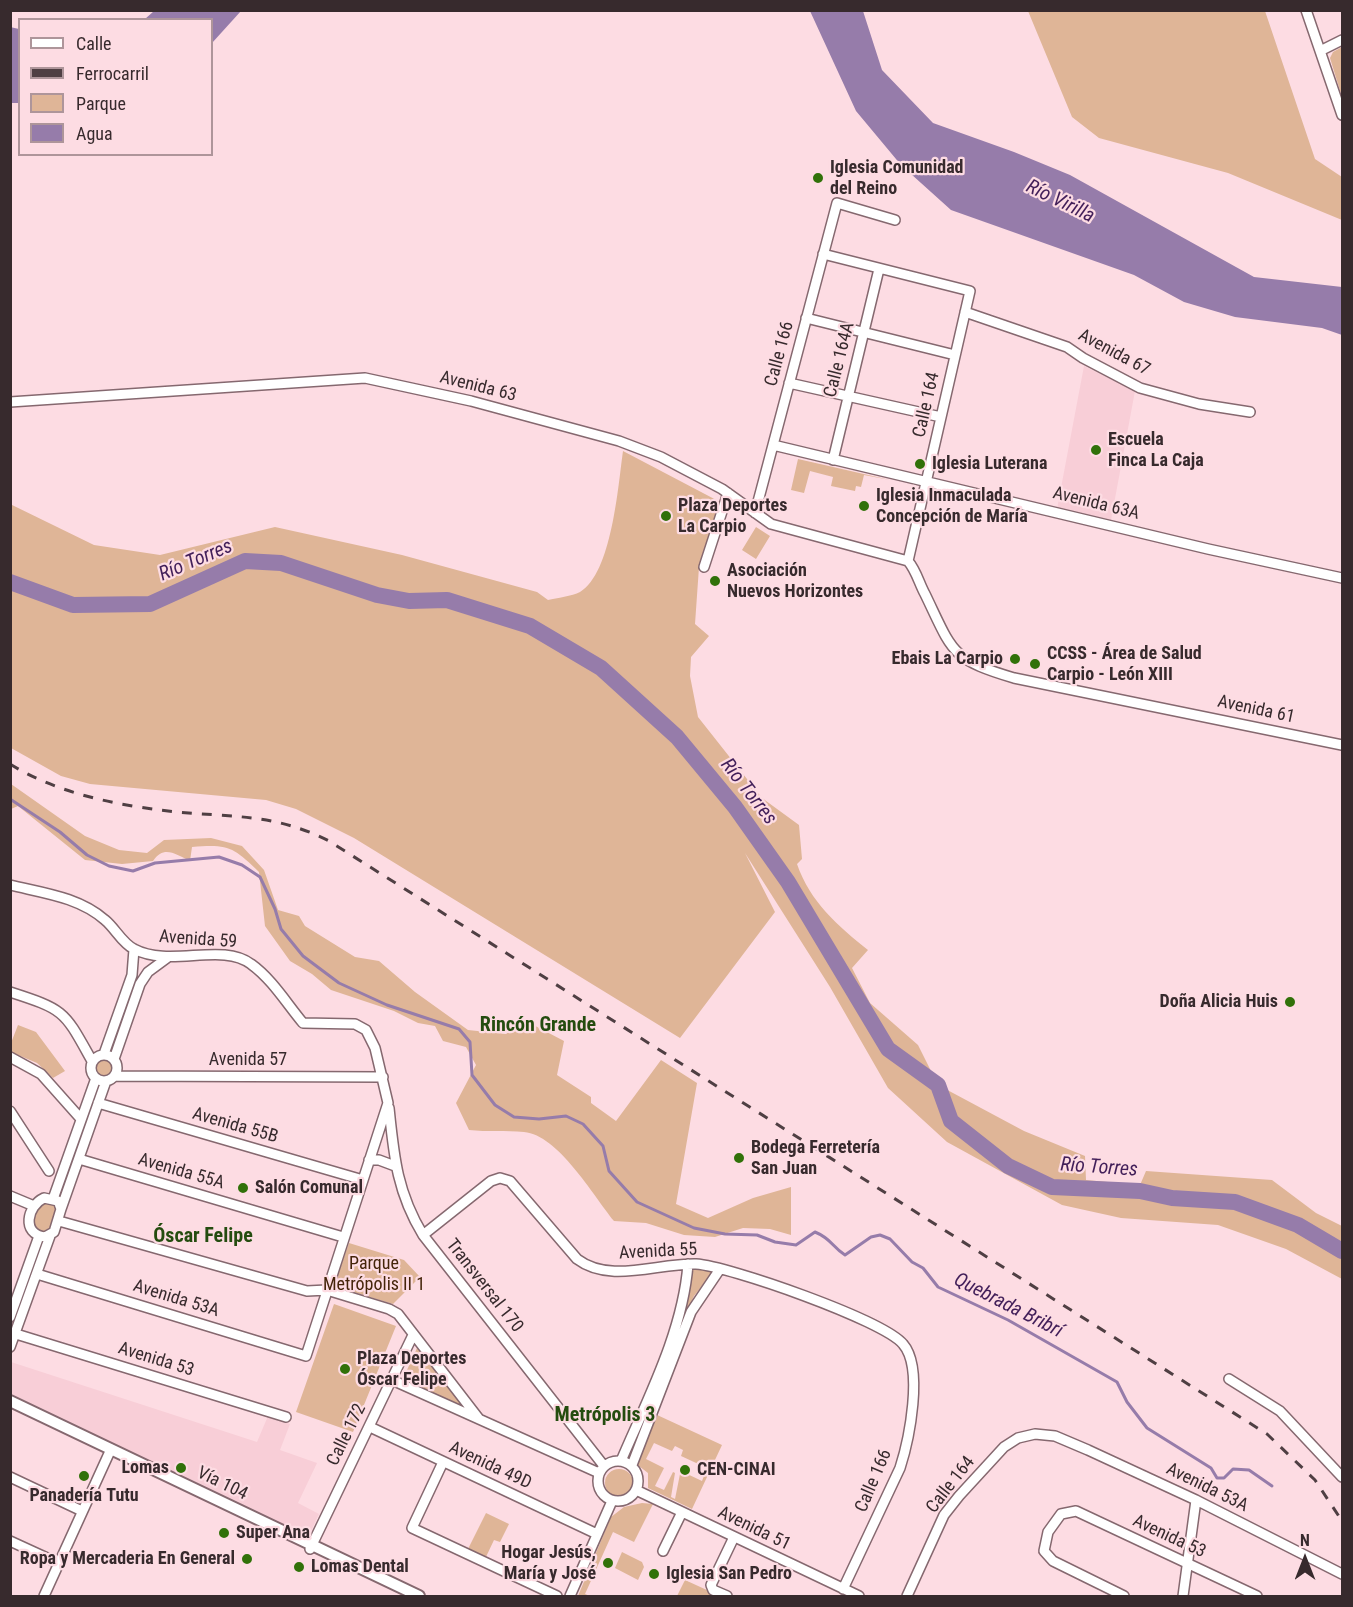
<!DOCTYPE html>
<html>
<head>
<meta charset="utf-8">
<style>
	body { margin:0 }
	#map { position:relative; width:1353px; height:1607px; overflow:hidden; background:#fddce3; font-family:"Roboto Condensed",sans-serif }
	canvas { display:block }
	.frame { position:absolute; inset:0; border:12px solid #372a2d; pointer-events:none }
	.legend { position:absolute; left:18px; top:18px; width:195px; height:138px; box-sizing:border-box; background:#fddce3; border:2px solid #ae959a; margin:0; padding:8px 10px; list-style:none; font-size:18px; color:#372a2d }
	.legend li { display:flex; align-items:center; gap:12px; height:30px }
	.legend b { width:30px; border:2px solid #ae959a }
	.north { position:absolute; left:1275px; top:1529px; width:60px; height:60px; -webkit-text-stroke:4px #fddce3; paint-order:stroke; rotate:0deg; font-size:16px; font-weight:700; line-height:24px; text-align:center; color:#372a2d }
	.north::after { content:''; display:block; margin:auto; width:21px; height:27px; background:#372a2d; clip-path:polygon(50% 0,100% 100%,50% 72%,0 100%) }
</style>
</head>
<body>
<div id="map">
<canvas width="1353" height="1607"></canvas>
<div class="frame"></div>
<ul class="legend">
<li><b style="height:8px;background:#fff"></b>Calle</li>
<li><b style="height:8px;background:#4f3f43"></b>Ferrocarril</li>
<li><b style="height:16px;background:#dfb597"></b>Parque</li>
<li><b style="height:16px;background:#967caa"></b>Agua</li>
</ul>
<div class="north">N</div>
</div>
<script>
const ctx = document.querySelector('canvas').getContext('2d');
ctx.lineJoin = 'round';
function paint(path, color) { ctx.fillStyle = color; ctx.fill(path, 'evenodd'); }
function trace(path, color, width, dash) { ctx.strokeStyle = color; ctx.lineWidth = width; ctx.lineCap = dash ? 'butt' : 'round'; ctx.setLineDash(dash || []); ctx.stroke(path); }
function label(font, color, halo, rows, align = 'center') {
  ctx.font = font + ' "Roboto Condensed",sans-serif'; ctx.lineWidth = 4.5; ctx.setLineDash([]); ctx.textBaseline = 'middle'; ctx.strokeStyle = halo; ctx.fillStyle = color; for (const [text, x, y, turn = 0] of rows) {
    ctx.save(); ctx.translate(x, y); ctx.rotate((+turn || 0) * Math.PI / 180); ctx.textAlign = isNaN(turn) ? turn : align; if (halo) ctx.strokeText(text, 0, 0); ctx.fillText(text, 0, 0); ctx.restore();
  }
}
paint(new Path2D(`
	M1084 366 1135 391 1111 520 1057 509Z
	M11 1362 257 1442 268 1416 290 1424 280 1450 317 1463 298 1503 319 1514 307 1540 11 1394Z`), '#f8ced7');
paint(new Path2D(`
	M1028 11H1265L1315 159 1342 177V220L1228 173 1099 138 1072 117Z
	M1342 47V97L1330 58 1333 52Z
	M623 451 722 503 699 567 695 624 709 636 691 657 690 676 698 717 762 798 799 825 802 859 797 864C810 902 838 926 868 950L852 968 870 1003 918 1045 938 1085 1024 1131 1085 1156 1086 1180 1140 1185 1146 1171 1272 1180 1316 1213 1342 1226V1279L1286 1249 1218 1225 1121 1218 1062 1205 947 1142 888 1088 830 987 745 853 775 912 680 1038 354 838 296 809 266 800 90 784 61 776 11 748 10 504 94 545 160 555 275 527 402 555 537 592 548 600C557 598 572 596 580 592 612 573 618 486 623 451Z
	M798 459 890 480 864 475 861 487 856 486 855 491 831 486 833 477 810 471 804 493 791 490Z
	M756 527 770 536 756 559 742 550Z
	M11 784 85 836 119 850 147 853 164 840 211 838 242 846 264 870 278 910 299 916 305 926 355 957 379 961 415 992 468 1030 506 1034 524 1020 564 1041 557 1075 591 1097V1103L616 1121 661 1060 697 1083 676 1204 708 1218 753 1198 791 1187V1235L770 1229 743 1228 715 1237 684 1235 646 1223 614 1221C593 1195 558 1135 524 1132 506 1130 487 1132 469 1130L456 1103 476 1065 466 1047 443 1041 435 1026 418 1023 394 1011 331 990 312 974 290 961 265 926 259 872C233 847 229 844 192 847L190 861C175 854 164 845 153 861L122 864 85 860 18 806 11 809Z
	M18 1025 36 1032 65 1071 53 1078 37 1063 11 1052V1043Z
	M93 1068a11 11 0 1 1 22 0a11 11 0 1 1-22 0Z
	M50 1201 59 1208 54 1229 40 1234 33 1226V1214L42 1203Z
	M349 1243 404 1260 420 1277 393 1304 343 1289 337 1277Z
	M690 1267 714 1271 694 1296 683 1321 680 1320Z
	M334 1304 396 1326 353 1432 296 1412Z
	M417 1348 469 1412 402 1381Z
	M655 1414 722 1445 692 1509 648 1488V1473L635 1463ZM654 1443 672 1451 675 1446 683 1450 681 1456 707 1468 702 1481 683 1472 680 1474 675 1499 671 1497 675 1473 673 1472 664 1490 655 1486 664 1468 646 1459Z
	M605 1483a14 14 0 1 1 28 0a14 14 0 1 1-28 0Z
	M642 1503 653 1504 634 1542 613 1532 585 1594 590 1596H578L611 1517 624 1507Z
	M486 1513 509 1524 500 1542 494 1540 485 1559 467 1551Z
	M622 1552 642 1562 644 1567 638 1580 615 1568Z
	M685 1580 720 1596H677Z`), '#dfb597');
paint(new Path2D(`
	M154 11V10L241 11 212 43V20L145 19Z
	M810 11H863L882 70 933 123 1014 152 1070 175 1254 277 1342 287V335L1322 328 1235 317 1184 302 1134 275 951 210 901 165 856 111Z
	M10 27 19 29V103H11Z`), '#967caa');
trace(new Path2D(`
	M10 799 60 832 87 855 109 866 133 871 155 863 219 857 242 865 260 877 275 909 281 929 303 956 339 983 387 1005 459 1029 470 1042 472 1075 495 1105 514 1117 539 1119 566 1116 583 1124 603 1146 609 1171 637 1202 694 1228 725 1234 757 1235 775 1242 796 1245 815 1232C832 1239 831 1246 845 1255L871 1237 880 1235 890 1239 912 1262 923 1268 938 1287 1008 1320 1117 1382 1127 1402 1147 1428 1211 1468 1217 1478H1224L1233 1469 1249 1470 1272 1486`), '#967caa', 3);
trace(new Path2D(`
	M10 582 73 605 150 604 245 561 281 563 377 595 409 601 447 600 530 626 601 668 677 737 735 807 788 882 888 1049 938 1085 951 1121 1008 1166 1052 1187 1140 1191 1172 1198 1235 1202 1298 1225 1342 1251`), '#967caa', 16);
const minor = new Path2D(`
	M1306 10 1342 115
	M1320 51 1342 40
	M823 254 970 291 908 561
	M965 312 1067 347 1083 358 1140 388 1199 404 1250 412
	M806 318 955 355
	M789 383 941 417
	M10 402 365 378 471 401 619 441 661 457 722 489 771 524 908 561C916 570 919 583 925 594 953 652 950 659 1014 678L1342 745
	M773 445 1208 549 1342 578
	M833 460 879 269
	M755 513 837 203 895 220
	M704 567 728 493
	M10 885C43 893 79 897 105 920 115 928 122 943 134 949 170 968 222 942 251 964 272 979 287 1004 303 1023L355 1024 366 1030 375 1048 388 1103 306 1356 37 1274
	M10 992C66 1010 64 1011 92 1061
	M104 1054 132 975 134 949
	M91 1068a13 13 0 1 1 26 0a13 13 0 1 1-26 0Z
	M10 1057 41 1074 81 1119
	M114 1059 140 984 148 972 167 958
	M114 1076 383 1077
	M98 1103 363 1180
	M389 1108C394 1157 397 1192 423 1235L604 1466
	M10 1111 49 1171
	M79 1159 343 1237
	M369 1160H379L395 1166
	M10 1196 34 1206
	M44 1198 58 1201 61 1209 54 1232 45 1237C21 1234 27 1206 44 1198Z
	M53 1199 96 1078
	M61 1209 106 1081
	M59 1221 307 1291 327 1290 389 1309 398 1314 479 1419
	M423 1235 491 1181 500 1178 510 1181 577 1259C610 1284 657 1263 696 1264 729 1266 883 1320 903 1344 924 1368 909 1440 900 1468L843 1589
	M10 1317 39 1236
	M16 1334 286 1417
	M10 1347 50 1236
	M1229 1379 1280 1411 1342 1477
	M392 1380 599 1473
	M370 1427 597 1534
	M598 1481a20 20 0 1 1 40 0a20 20 0 1 1-40 0Z
	M621 1461C647 1400 683 1332 688 1264
	M443 1462 412 1528 557 1596
	M632 1465 691 1312 720 1269
	M10 1477 82 1511
	M636 1490 859 1596
	M10 1541 58 1563
	M310 1549 413 1335
	M663 1551 682 1512
	M44 1596 111 1449
	M570 1596 612 1501
	M727 1596 713 1590 711 1585 734 1537
	M907 1596 944 1515 959 1496 1004 1447 1018 1438 1035 1434 1055 1436 1088 1450 1196 1500 1342 1574
	M1124 1596 1053 1561 1044 1551 1048 1532 1061 1514 1076 1511 1257 1596
	M1183 1596 1196 1500`);
const major = new Path2D(`
	M10 1401 419 1596`);
trace(minor, '#85686f', 12);
trace(major, '#85686f', 14);
trace(minor, '#fff', 9);
trace(major, '#fff', 10);
trace(new Path2D(`
	M10 764C56 793 116 805 168 811 229 818 272 812 329 841L1267 1434 1315 1480 1342 1521`), '#4f3f43', 3, [10, 10]);
for (const [x, y, r, color] of [
	[818,178,6,"#317109"],
	[1096,450,6,"#317109"],
	[920,464,6,"#317109"],
	[864,506,6,"#317109"],
	[666,516,6,"#317109"],
	[715,581,6,"#317109"],
	[1015,659,6,"#317109"],
	[1035,664,6,"#317109"],
	[1290,1002,6,"#317109"],
	[739,1158,6,"#317109"],
	[243,1188,6,"#317109"],
	[345,1369,6,"#317109"],
	[181,1468,6,"#317109"],
	[685,1470,6,"#317109"],
	[84,1476,6,"#317109"],
	[224,1533,6,"#317109"],
	[247,1559,6,"#317109"],
	[608,1563,6,"#317109"],
	[299,1567,6,"#317109"],
	[654,1574,6,"#317109"]
]) { const dot = new Path2D(); dot.arc(x, y, r, 0, 2 * Math.PI); ctx.fillStyle = color; ctx.fill(dot); trace(dot, '#fddce3', 2); }
label('bold 18px', '#372a2d', '#fddce3', [
	["Iglesia Comunidad",830,168],
	["del Reino",830,189],
	["Escuela",1108,440],
	["Finca La Caja",1108,461],
	["Iglesia Luterana",932,464],
	["Iglesia Inmaculada",876,496],
	["Concepción de María",876,517],
	["Plaza Deportes",678,506],
	["La Carpio",678,527],
	["Asociación",727,571],
	["Nuevos Horizontes",727,592],
	["CCSS - Área de Salud",1047,654],
	["Carpio - León XIII",1047,675],
	["Ebais La Carpio",1003,659,"right"],
	["Doña Alicia Huis",1278,1002,"right"],
	["Bodega Ferretería",751,1148],
	["San Juan",751,1169],
	["Salón Comunal",255,1188],
	["Plaza Deportes",357,1359],
	["Óscar Felipe",357,1380],
	["Lomas",169,1468,"right"],
	["CEN-CINAI",697,1470],
	["Panadería Tutu",84,1496,"center"],
	["Super Ana",236,1533],
	["Hogar Jesús,",596,1553,"right"],
	["María y José",596,1574,"right"],
	["Ropa y Mercaderia En General",235,1559,"right"],
	["Lomas Dental",311,1567],
	["Iglesia San Pedro",666,1574]
], 'left');
label('18px', '#372a2d', '#fddce3', [
	["Avenida 67",1114,353,28],
	["Calle 166",780,354,-75],
	["Calle 164A",840,360,-76],
	["Avenida 63",478,387,14],
	["Calle 164",927,405,-77],
	["Avenida 63A",1096,504,14],
	["Avenida 61",1256,710,12],
	["Avenida 59",198,940,4],
	["Avenida 57",248,1060],
	["Avenida 55B",235,1126,16],
	["Avenida 55A",181,1172,16],
	["Avenida 55",658,1252,-3],
	["Transversal 170",484,1286,52],
	["Avenida 53A",176,1299,17],
	["Avenida 53",156,1360,17],
	["Calle 172",347,1435,-64],
	["Avenida 49D",490,1466,25],
	["Calle 166",874,1481,-67],
	["Vía 104",222,1484,26],
	["Calle 164",951,1485,-52],
	["Avenida 53A",1207,1488,26],
	["Avenida 51",754,1529,26],
	["Avenida 53",1169,1537,25]
]);
label('18px', '#442409', '#fddce3', [
	["Parque",374,1264],
	["Metrópolis II 1",374,1285]
]);
label('italic 20px', '#421f59', '#fddce3', [
	["Río Virilla",1060,202,26],
	["Río Torres",196,561,-23],
	["Río Torres",748,792,52],
	["Río Torres",1099,1168,4],
	["Quebrada Bribrí",1008,1306,27]
]);
label('bold 20px', '#244c0f', '#fddce3', [
	["Rincón Grande",538,1026],
	["Óscar Felipe",203,1237],
	["Metrópolis 3",605,1416]
]);
</script>
</body>
</html>
